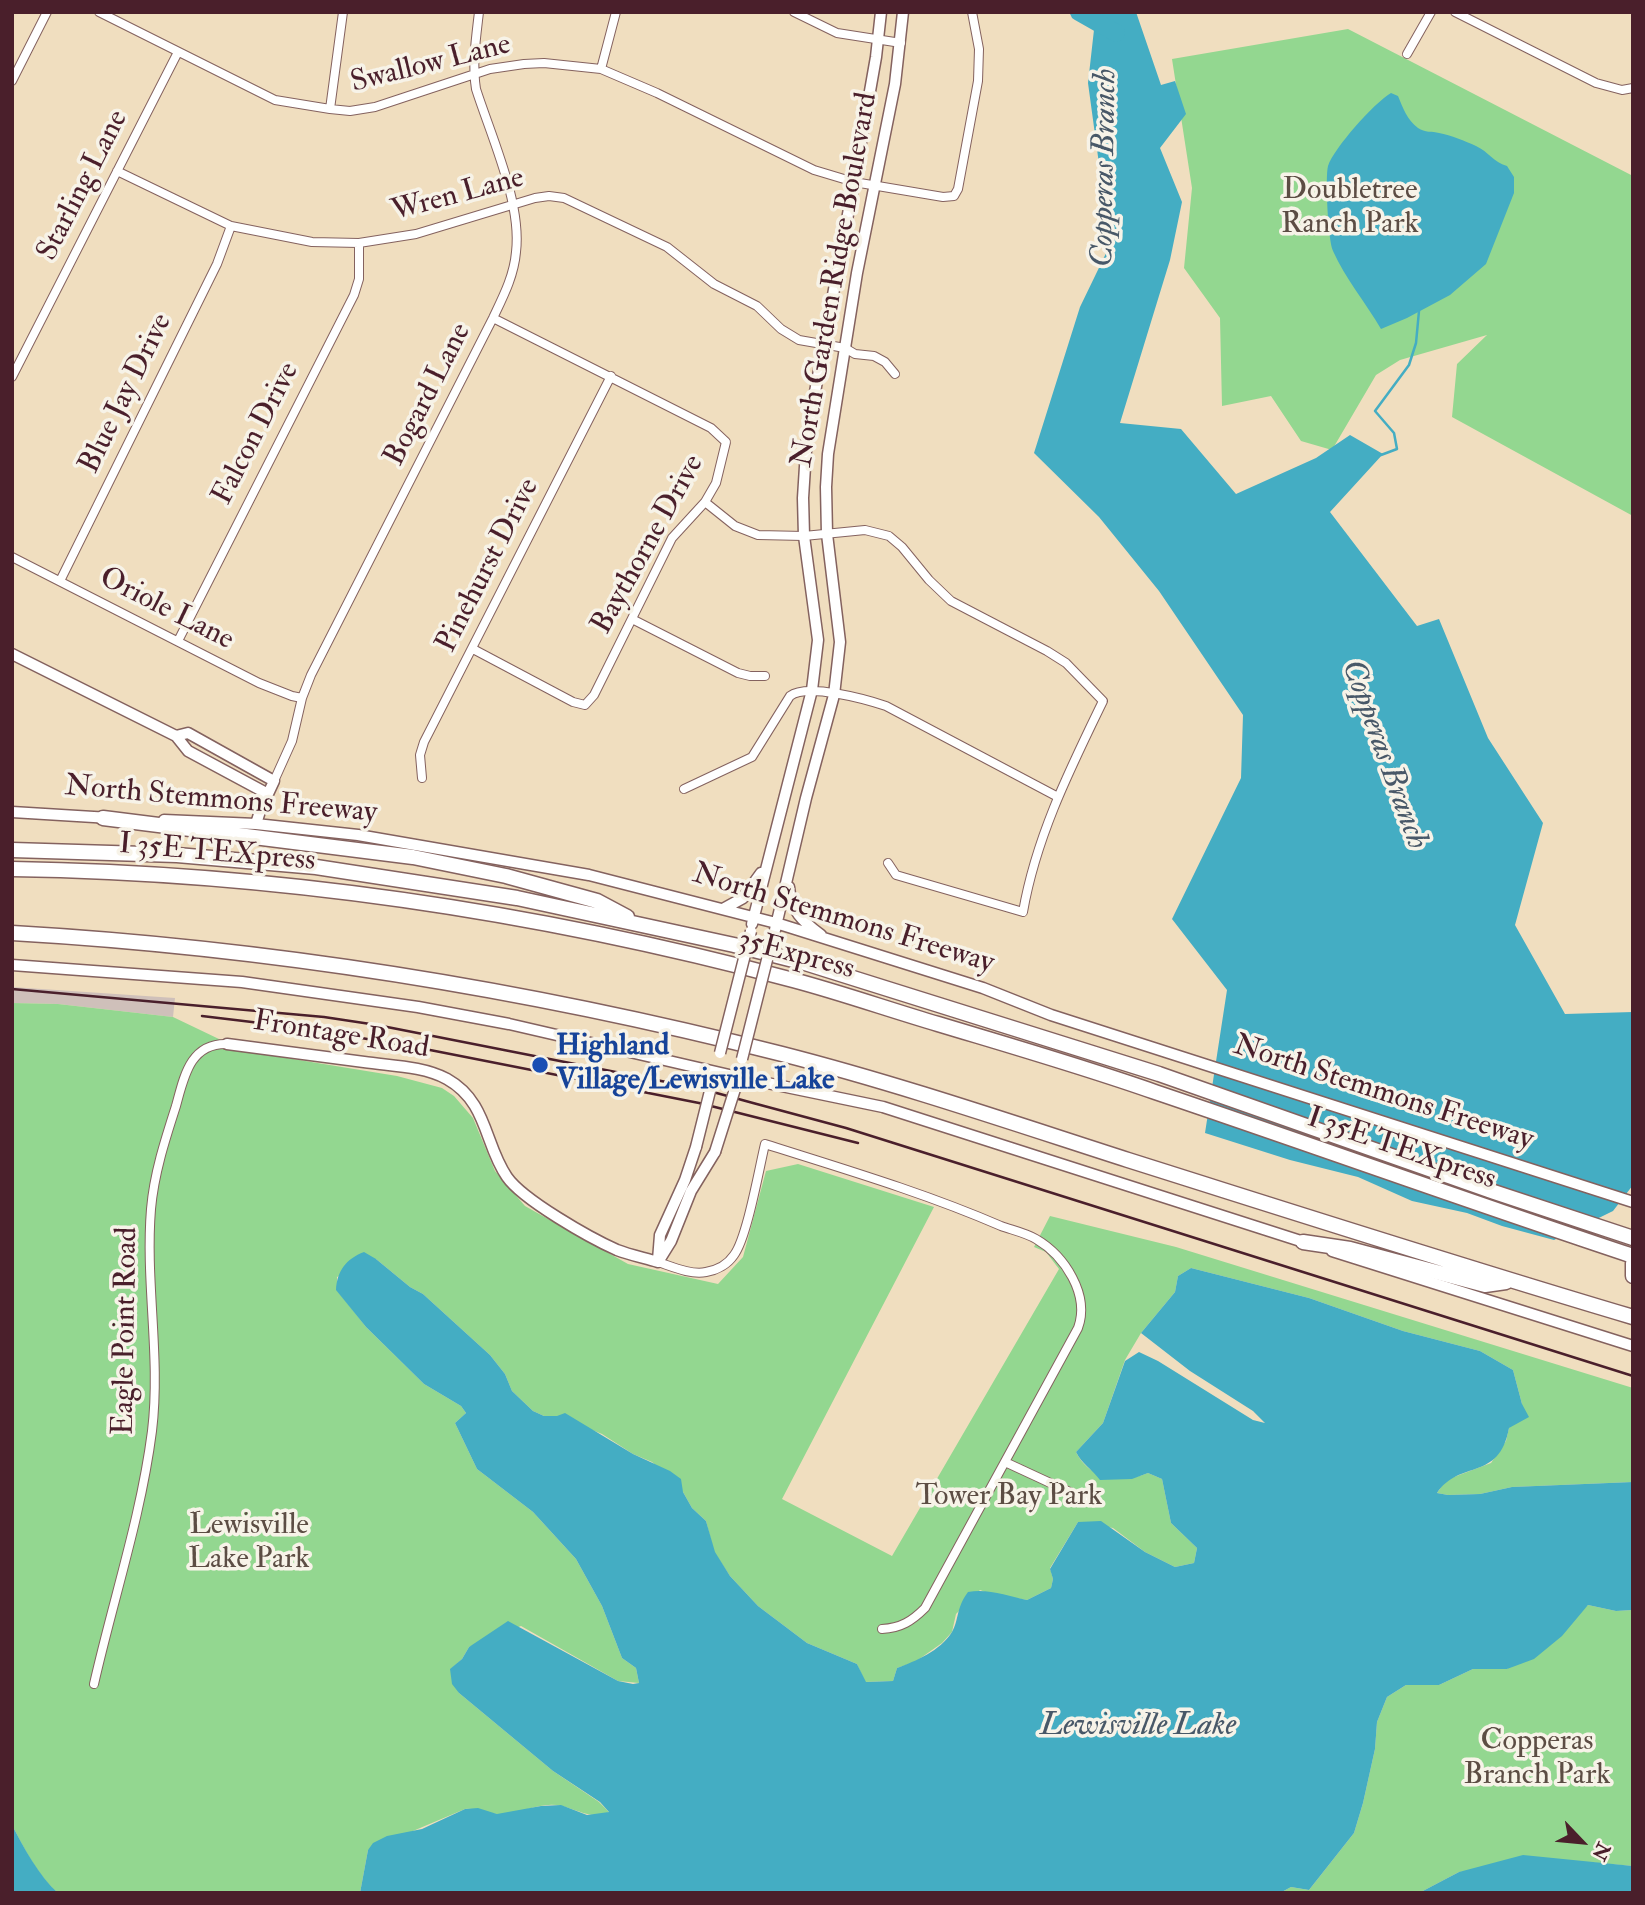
<!DOCTYPE html>
<html>
<head>
<meta charset="utf-8">
<style>
	body { margin:0 }
	#map { position:relative; width:1645px; height:1905px; overflow:hidden; background:#f0debf; font-family:"IM FELL Double Pica",serif }
	canvas { display:block }
	.frame { position:absolute; inset:0; border:14px solid #4a1f2b; pointer-events:none }
	.north { position:absolute; left:1547px; top:1807px; width:70px; height:70px; -webkit-text-stroke:5px #f7f3e8; paint-order:stroke; rotate:116deg; font-size:19px; font-weight:700; line-height:28px; text-align:center; color:#4a1f2b }
	.north::after { content:''; display:block; margin:auto; width:24px; height:32px; background:#4a1f2b; clip-path:polygon(50% 0,100% 100%,50% 72%,0 100%) }
</style>
</head>
<body>
<div id="map">
<canvas width="1645" height="1905"></canvas>
<div class="frame"></div>
<div class="north">N</div>
</div>
<script>
const ctx = document.querySelector('canvas').getContext('2d');
ctx.lineJoin = 'round';
function paint(path, color) { ctx.fillStyle = color; ctx.fill(path, 'evenodd'); }
function trace(path, color, width, dash) { ctx.strokeStyle = color; ctx.lineWidth = width; ctx.lineCap = dash ? 'butt' : 'round'; ctx.setLineDash(dash || []); ctx.stroke(path); }
function label(font, color, halo, rows, align = 'center') {
  ctx.font = font + ' "IM FELL Double Pica",serif'; ctx.lineWidth = 7; ctx.setLineDash([]); ctx.textBaseline = 'middle'; ctx.strokeStyle = halo; ctx.fillStyle = color; for (const [text, x, y, turn = 0] of rows) {
    ctx.save(); ctx.translate(x, y); ctx.rotate((+turn || 0) * Math.PI / 180); ctx.textAlign = isNaN(turn) ? turn : align; if (halo) ctx.strokeText(text, 0, 0); ctx.fillText(text, 0, 0); ctx.restore();
  }
}
paint(new Path2D(`
	M12 987 175 998 173 1017 58 1004 12 1003Z`), '#cfc0ba');
paint(new Path2D(`
	M1348 29 1633 176V516L1452 417 1457 364 1487 335 1400 360 1376 375 1332 450 1301 441 1271 396 1222 406 1220 318 1184 268 1192 188 1172 59Z
	M12 1003 58 1004 173 1017 244 1051 397 1076 442 1088 454 1096 473 1118 495 1171 525 1206 628 1264 718 1284 743 1257 766 1171 798 1164 934 1207 782 1499 892 1556 1059 1269 1046 1252 1034 1247 1050 1216 1176 1247 1633 1388V1482L1512 1487 1480 1494 1448 1495 1437 1493 1446 1480 1491 1463 1506 1441 1509 1428 1522 1404 1513 1370 1480 1351 1403 1331 1309 1298 1191 1268 1178 1276 1175 1292 1141 1333 1125 1360 1103 1423 1076 1452C1090 1480 1121 1484 1148 1473L1162 1479 1171 1523 1197 1548 1194 1563 1175 1567 1145 1552 1113 1528 1078 1522 1050 1568 1053 1579 1051 1588 1027 1600C1012 1597 994 1596 980 1590L956 1614 952 1632 942 1643 915 1662 897 1668 893 1681 865 1682 857 1664 807 1643 758 1606 730 1576 714 1552 706 1521 692 1508 683 1492 652 1462 633 1454 602 1434 557 1416H544L533 1411 512 1391 505 1374 490 1355 423 1294 410 1287 376 1259 337 1277V1290L366 1327 424 1384 461 1406 466 1413 455 1423 477 1469 533 1512 576 1559 602 1606 622 1658 636 1668 639 1683 618 1681 521 1626 469 1647 462 1659 451 1669 459 1693 553 1771 599 1802 609 1812C591 1820 579 1810 562 1806 540 1800 518 1816 497 1814 485 1813 479 1808 465 1809L368 1850 360 1893H58C38 1876 24 1848 12 1825Z
	M1588 1605 1616 1611 1633 1610V1866L1586 1862 1459 1872 1419 1893H1280L1291 1887 1309 1890 1354 1833 1363 1803 1375 1749 1377 1722 1387 1697 1406 1685H1439L1473 1669H1507Z`), '#93d790');
paint(new Path2D(`
	M1096 12H1136L1161 85 1175 81 1186 114 1160 148 1182 202 1170 260 1120 423 1181 429 1236 494 1316 458 1350 435 1383 454 1330 512 1417 626 1439 619 1488 738 1543 823 1515 925 1565 1014 1633 1012V1185L1613 1211 1554 1240 1502 1226 1467 1213 1412 1201 1358 1177 1290 1160 1205 1133 1227 990 1172 919 1241 778 1243 715 1159 591 1099 517 1034 453 1080 307 1110 245 1088 83Z
	M1391 93 1398 96C1403 108 1407 120 1418 128 1425 133 1432 131 1439 133 1451 135 1465 141 1476 146 1489 152 1493 162 1507 166L1514 177V193L1486 264 1450 295 1407 318 1381 329C1366 303 1345 278 1333 251 1328 240 1325 177 1328 166 1334 148 1374 103 1391 93Z
	M364 1252 376 1259 410 1287 423 1294 490 1355 505 1374 512 1391 533 1411 544 1416H557L565 1413 633 1454 670 1471 681 1479 683 1492 692 1508 706 1521 715 1552 730 1576 758 1606 807 1643 857 1664 866 1682 893 1681 897 1668C916 1661 940 1651 952 1632 959 1620 956 1608 968 1592 987 1588 1008 1596 1027 1600L1051 1588 1053 1579 1050 1569 1078 1522 1101 1521 1145 1552 1175 1567 1194 1563 1197 1548 1171 1523 1162 1479 1148 1473 1132 1479 1100 1480C1092 1469 1082 1464 1076 1452L1103 1423 1125 1361 1139 1352 1158 1361 1253 1420 1265 1423 1253 1411 1190 1371 1141 1333 1175 1292 1178 1276 1191 1268 1309 1298 1403 1331 1480 1351 1513 1370 1522 1404 1529 1417 1509 1428C1499 1482 1460 1459 1437 1493L1448 1495 1480 1494 1512 1487 1633 1482V1610L1616 1611 1588 1605 1562 1636 1534 1659 1507 1669H1473L1439 1685H1406L1387 1697 1377 1722 1375 1749 1363 1803 1354 1833 1309 1890 1291 1887 1280 1893H360L368 1850 373 1843 387 1836 422 1829 465 1809 478 1808 497 1814 541 1806 561 1805 587 1815 609 1812 600 1802 553 1771 459 1693 452 1684 450 1669 462 1659 469 1647 508 1621 618 1681 633 1684 639 1683 636 1668 622 1658 602 1606 576 1559 533 1512 477 1469 455 1423 466 1413 461 1406 424 1384 366 1327 336 1290C337 1271 346 1259 364 1252Z
	M12 1825C24 1848 39 1876 58 1893H12Z
	M1523 1855 1633 1866V1893H1419L1459 1872Z`), '#44adc3');
trace(new Path2D(`
	M1381 455 1397 449 1394 433 1375 411 1409 365 1416 343 1419 311`), '#44adc3', 2.5);
trace(new Path2D(`
	M1079 12 1116 33`), '#44adc3', 18);
const street = new Path2D(`
	M99 12 275 100 330 109 350 111 375 107 490 69 524 64 544 63 601 69 657 93 814 170 854 182 943 197 954 196 958 189 978 81 979 49 972 12
	M794 12 837 33 901 43
	M1455 12 1596 83 1622 90 1633 88
	M1407 54 1431 12
	M601 69 616 12
	M12 81 47 12
	M330 109 343 12
	M117 171 231 226 312 242 359 243 416 234 535 198 549 196 564 198 667 247 714 284 757 306 781 329 799 340 845 348 855 354 874 356 885 362 895 374
	M12 377 178 52
	M705 502 735 526 758 535 804 536 865 530 889 536 902 547 929 580 951 601 1047 651 1066 663 1103 701C1070 769 1036 837 1023 912L896 875 888 863
	M12 557 259 683 292 696 302 698
	M60 581 217 264 231 226
	M632 619 738 673 750 676H765
	M178 641 354 295 359 279V243
	M473 649 573 702 585 705 594 695 672 538 705 502 716 483 726 442 711 428 493 318
	M422 778 420 755 424 742 611 376
	M274 781 292 741 302 698 311 675 493 318C503 297 514 276 516 252 522 203 491 136 476 89 472 63 476 38 479 12
	M684 789 752 757 790 696C807 683 865 699 886 706L1058 797
	M658 1262C673 1267 691 1275 706 1272 717 1270 728 1264 734 1255 747 1238 759 1169 765 1144 844 1169 925 1193 1001 1226 1012 1230 1026 1233 1036 1239 1065 1256 1090 1295 1078 1328L925 1608C912 1621 901 1628 882 1629
	M1005 1462 1087 1500
	M94 1684C113 1600 141 1517 152 1431 161 1357 145 1283 151 1209 154 1174 165 1140 176 1106 184 1077 190 1043 227 1044`);
const secondary = new Path2D(`
	M12 654 176 736 188 751 268 794
	M176 736 188 733 274 781 260 811 256 824
	M12 812 110 818
	M164 820 256 824 358 835 589 875 776 923 983 988 1051 1015 1633 1202
	M789 887C791 911 802 921 821 935
	M723 909 743 898 761 873
	M752 924 812 690 818 640 804 536 803 498 807 435 854 182 876 57 881 12
	M775 930 806 798 834 695 840 642 827 534 826 487 828 454 857 273 895 84 903 12
	M12 965 242 982 418 1007 509 1024 738 1077 883 1107 1310 1244
	M227 1044C273 1050 318 1056 364 1062 391 1066 423 1066 447 1079 488 1102 484 1144 507 1177 523 1200 590 1238 617 1250 630 1255 645 1258 658 1262
	M1332 1251 1633 1346
	M658 1260 660 1235 685 1180 696 1147
	M658 1262 671 1241 691 1191 715 1152`);
const highway = new Path2D(`
	M103 818 413 857 506 876 597 901 627 917
	M12 850 177 855 316 867 517 898 734 945 805 963 1159 1074 1494 1192 1633 1238
	M12 869C276 873 539 912 793 980 842 993 890 1010 938 1024 1011 1046 1084 1067 1155 1092 1315 1146 1473 1203 1633 1256
	M12 933C272 948 530 990 782 1054 899 1084 1013 1123 1128 1160 1296 1213 1464 1267 1633 1317
	M1303 1242 1350 1249 1485 1285 1506 1282
	M1633 1263V1276`);
trace(street, '#84625f', 10);
trace(secondary, '#84625f', 13);
trace(highway, '#84625f', 17);
trace(street, '#fff', 8);
trace(secondary, '#fff', 10);
trace(highway, '#fff', 14);
trace(new Path2D(`
	M12 989 324 1017 377 1025 702 1089 753 1103 846 1128 1633 1376
	M202 1016 310 1029 430 1050 699 1103 858 1143`), '#4a1f2b', 2.5);
const secondaryBridge = new Path2D(`
	M720 1053 751 931
	M742 1059 773 936
	M696 1147 712 1083
	M715 1152 735 1089`);
trace(secondaryBridge, '#84625f', 13, []);
trace(secondaryBridge, '#fff', 10);
for (const [x, y, r, color] of [
	[540,1065,9,"#1a4fb4"]
]) { const dot = new Path2D(); dot.arc(x, y, r, 0, 2 * Math.PI); ctx.fillStyle = color; ctx.fill(dot); trace(dot, '#f7f3e8', 2.5); }
label('30px', '#4a1f2b', '#f7f3e8', [
	["Swallow Lane",431,65,-14],
	["Starling Lane",84,186,-63],
	["Wren Lane",458,196,-15],
	["North Garden Ridge Boulevard",836,280,-80],
	["Blue Jay Drive",127,394,-64],
	["Bogard Lane",429,395,-63],
	["Falcon Drive",257,434,-63],
	["Baythorne Drive",649,545,-61],
	["Pinehurst Drive",489,566,-63],
	["Oriole Lane",166,610,27],
	["North Stemmons Freeway",221,801,5],
	["I 35E TEXpress",217,854,5],
	["North Stemmons Freeway",843,920,17],
	["35Express",796,956,15],
	["Frontage Road",341,1036,9],
	["North Stemmons Freeway",1383,1094,18],
	["I 35E TEXpress",1401,1150,19],
	["Eagle Point Road",127,1331,-89]
]);
label('30px', '#5c4d44', '#f7f3e8', [
	["Doubletree",1350,192],
	["Ranch Park",1350,226],
	["Tower Bay Park",1009,1498],
	["Lewisville",249,1527],
	["Lake Park",249,1561],
	["Copperas",1537,1743],
	["Branch Park",1537,1777]
]);
label('bold 30px', '#164399', '#f7f3e8', [
	["Highland",556,1048],
	["Village/Lewisville Lake",556,1082]
], 'left');
label('italic 32px', '#485868', '#f7f3e8', [
	["Copperas Branch",1106,168,-89],
	["Copperas Branch",1383,755,70],
	["Lewisville Lake",1138,1727]
]);
</script>
</body>
</html>
